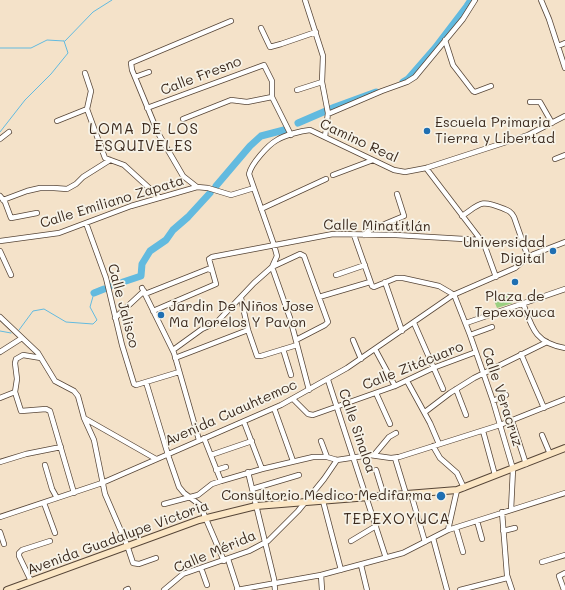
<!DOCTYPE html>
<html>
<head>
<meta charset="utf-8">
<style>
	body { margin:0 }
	canvas { display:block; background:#f4e2c9 }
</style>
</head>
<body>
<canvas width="565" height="590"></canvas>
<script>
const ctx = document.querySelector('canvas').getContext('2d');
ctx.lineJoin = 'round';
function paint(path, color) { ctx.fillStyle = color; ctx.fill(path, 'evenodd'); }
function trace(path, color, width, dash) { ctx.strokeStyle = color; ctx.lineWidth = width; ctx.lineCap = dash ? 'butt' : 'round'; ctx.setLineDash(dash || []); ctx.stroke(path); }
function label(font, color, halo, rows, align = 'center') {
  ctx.font = font + ' Mali,sans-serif'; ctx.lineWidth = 3.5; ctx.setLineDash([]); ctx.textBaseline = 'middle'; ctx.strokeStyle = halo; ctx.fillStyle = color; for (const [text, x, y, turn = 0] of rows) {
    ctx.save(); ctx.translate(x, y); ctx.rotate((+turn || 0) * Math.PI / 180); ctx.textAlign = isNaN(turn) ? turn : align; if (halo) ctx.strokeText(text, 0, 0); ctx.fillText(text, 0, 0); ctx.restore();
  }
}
paint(new Path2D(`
	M509 292 513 303 497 308 493 298Z`), '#9acf80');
trace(new Path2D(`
	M65 41 93 12 112 0
	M0 48H31L47 40 64 41
	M0 132 25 100 51 74 68 53 64 41
	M19 330 33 311 44 309 66 322 93 324 97 320 90 307 94 293
	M0 331 11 333`), '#62badf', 1);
trace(new Path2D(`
	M403 82 408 79 435 48 467 6 471 0
	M298 123 335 107 376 92
	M216 186 250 146 261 136 284 130
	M111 286 141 276 142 264 150 251 166 240 173 230 188 217 210 193
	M94 293 104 289`), '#62badf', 7);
const street = new Path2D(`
	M305 0 323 56 322 82 328 113 325 137
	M541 0 549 19 565 68
	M261 28 270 47 281 44 316 32
	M445 40 453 65 473 91 475 92 491 86
	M558 46 565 43
	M85 73 91 91 87 109 105 158 124 165 159 197
	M135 77 149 72
	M297 90 322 82
	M530 102H540L552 123
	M147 108 264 65 272 81V97L291 135
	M328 114 382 91 407 82 415 77 463 19 475 0
	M183 119 231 100 247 102 272 97
	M57 121 87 109
	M0 139 9 132
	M555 159 565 155
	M426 168 484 244 496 277
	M333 175 373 160
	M197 187 183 176 158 133 132 70 131 63 231 21
	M0 196 5 202 11 218 37 213
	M3 200 27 191 40 188H54L67 189 76 184 83 177 110 160
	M261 209 326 179
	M462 216C480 204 480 199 502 208 507 210 511 211 514 217L528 257
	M86 223 106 278 122 345 134 384 136 385 179 372
	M354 235 372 286 374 287 396 278H403L439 286 451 293 455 297 470 335 493 401 513 469 511 510
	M364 235 368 231 404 216 397 194
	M0 241 59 233 131 206 197 187 208 188 231 195 254 188
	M0 251 11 275
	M336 275 365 265
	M385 282 402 331
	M142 288 174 353 199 440
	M145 294 208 269 211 270
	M319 297 370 282
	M241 298 248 330 257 356H261L297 345
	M523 303C532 328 535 343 565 348
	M153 311 216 284 209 259 212 257 333 234 396 235 481 240
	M0 317 38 353 55 381 74 391 78 396 84 418 94 440 105 494 127 545 133 563 139 564 156 558
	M115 318 144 291
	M414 323 443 389
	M466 323 565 289
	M470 335 492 327
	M353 340 361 359
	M283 349 291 375
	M375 349 395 386
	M173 350 202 329 217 322 254 283 272 267 300 254 304 256 328 322 325 325 296 340
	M0 352 22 338
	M521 354 544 408
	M41 358 23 355 16 359 15 363 17 379 15 392 21 411 46 409 50 411 74 493
	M175 358 248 330
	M328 380 386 558
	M407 381 430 423 439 444
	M146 382 169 458 179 487 184 493 200 505 224 561
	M456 389 466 415
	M309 390 290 318 272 267 277 256 274 245 249 174C251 164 268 145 277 140 285 135 301 131 310 130L394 170 405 172 426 168 528 135 565 116
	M376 393 390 424
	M0 398 15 392
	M293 399 308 414 313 415 395 386 433 368 476 352
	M493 401 506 395
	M274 408 293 461
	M425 412 450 393 474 378 547 342
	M84 418 156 459
	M512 421 526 464
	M244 422 262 469
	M483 431 495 475
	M542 435 550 454
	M204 438 221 481
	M321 441 327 457
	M433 446 440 458 457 473 464 488
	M211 455 252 441
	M374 455 389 437 396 433
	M395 458 406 494
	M0 462 26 454 61 447
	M45 465 52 489 57 498
	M216 470 226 467
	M376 470 384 496
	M248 472 274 579 275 590
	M252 489 299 475
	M411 494 425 542
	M323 501 341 570
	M44 503 55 533
	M164 504 198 495 212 484 221 481 262 469 313 457H327L337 460 370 455 391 458 399 457 500 425 565 399
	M502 512 507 575 512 590
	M0 517 102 483 281 405 347 368 453 295 515 268 528 257 534 254 565 242
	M477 521 482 539
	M456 528 463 552
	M448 530 457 490
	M503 531 515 528
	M0 532 4 544
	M433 538 447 590
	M351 541 376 526
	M228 559 238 590
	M542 562 565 555
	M361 565 367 590
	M201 568 207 585
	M321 575 322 590
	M31 581 19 556V553L22 550 50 541
	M126 590 128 589
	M164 590 183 574 249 551 268 541 298 511 324 479 337 460
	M237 590 321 575 403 553 448 530 565 493
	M460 590 507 578
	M564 590 559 576 565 573`);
const secondary = new Path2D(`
	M7 590 199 520 256 506 457 490 565 448`);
trace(street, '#574638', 6);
trace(secondary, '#574638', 8);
trace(street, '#fff', 4.5);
trace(secondary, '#fbe6c4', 6);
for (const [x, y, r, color] of [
	[427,131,4,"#1f6fb2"],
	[553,251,4,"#1f6fb2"],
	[515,282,4,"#1f6fb2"],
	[161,315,4,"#1f6fb2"],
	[441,496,5,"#1f6fb2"]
]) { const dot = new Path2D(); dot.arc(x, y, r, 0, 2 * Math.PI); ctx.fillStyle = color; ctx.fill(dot); trace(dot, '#f7f3e8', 1.5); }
label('14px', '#3b2a1e', '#f7f3e8', [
	["Calle Fresno",201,76,-21],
	["Camino Real",359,141,25],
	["Calle Emiliano Zapata",112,202,-17],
	["Calle Minatitlán",377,226,1],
	["Calle Jalisco",123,306,75],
	["Calle Zitácuaro",413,366,-22],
	["Calle Veracruz",502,397,72],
	["Avenida Cuauhtemoc",231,413,-24],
	["Calle Sinaloa",357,431,71],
	["Avenida Guadalupe Victoria",118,538,-20],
	["Calle Mérida",215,552,-23]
]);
label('14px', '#3b2a1e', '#f7f3e8', [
	["Escuela Primaria",435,123],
	["Tierra y Libertad",435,139],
	["Universidad",545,243,"right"],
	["Digital",545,259,"right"],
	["Plaza de",515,297,"center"],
	["Tepexoyuca",515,313,"center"],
	["Jardin De Niños Jose",169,307],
	["Ma Morelos Y Pavon",169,323],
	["Consultorio Medico Medifarma",432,496,"right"]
], 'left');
ctx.letterSpacing = '1px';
label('15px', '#3b2a1e', '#f7f3e8', [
	["LOMA DE LOS",144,129],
	["ESQUIVELES",144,146],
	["TEPEXOYUCA",397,519]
]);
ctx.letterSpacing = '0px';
</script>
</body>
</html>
